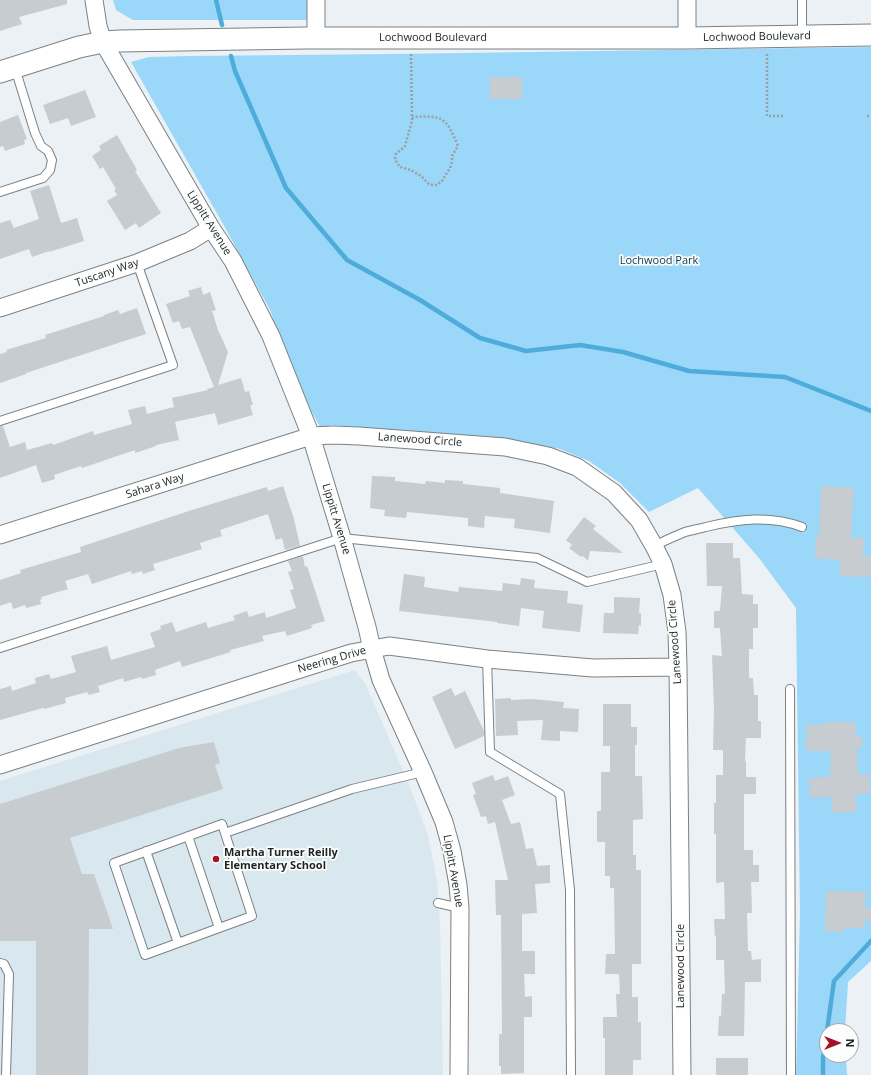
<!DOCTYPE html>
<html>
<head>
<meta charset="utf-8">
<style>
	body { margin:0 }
	#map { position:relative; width:871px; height:1075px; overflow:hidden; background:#ebf1f5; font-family:"Open Sans",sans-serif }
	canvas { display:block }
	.north { position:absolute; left:819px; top:1023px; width:40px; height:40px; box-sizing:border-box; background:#fcfefe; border:1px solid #a4a6a6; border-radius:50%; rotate:90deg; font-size:11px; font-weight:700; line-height:16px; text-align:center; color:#1f2122 }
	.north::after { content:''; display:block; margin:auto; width:14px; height:18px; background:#a81124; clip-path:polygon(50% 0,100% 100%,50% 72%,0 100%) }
</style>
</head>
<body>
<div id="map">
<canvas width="871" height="1075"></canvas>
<div class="north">N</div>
</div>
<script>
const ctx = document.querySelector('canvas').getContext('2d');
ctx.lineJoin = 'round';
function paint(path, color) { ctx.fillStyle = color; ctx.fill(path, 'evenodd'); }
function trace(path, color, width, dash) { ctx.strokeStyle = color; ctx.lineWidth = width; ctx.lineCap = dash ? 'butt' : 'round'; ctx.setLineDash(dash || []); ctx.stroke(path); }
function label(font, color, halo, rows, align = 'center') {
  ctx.font = font + ' "Open Sans",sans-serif'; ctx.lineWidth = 3.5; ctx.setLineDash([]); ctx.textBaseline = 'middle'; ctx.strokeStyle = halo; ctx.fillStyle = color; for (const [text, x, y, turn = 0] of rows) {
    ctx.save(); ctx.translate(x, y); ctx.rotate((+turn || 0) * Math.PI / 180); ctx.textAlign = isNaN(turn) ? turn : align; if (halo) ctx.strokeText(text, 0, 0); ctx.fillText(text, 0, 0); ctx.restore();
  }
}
paint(new Path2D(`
	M355 670 366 685 411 790 428 835 437 882 440 925 443 1075H0V781Z`), '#d9e7ef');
paint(new Path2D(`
	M113 0H309L311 20H133L116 10Z
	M871 47V961L848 982 845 1031H827V1055H846L847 1075H796L800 914 796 608 759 558 698 488 649 512 620 483 589 461 560 449 494 437 331 425 321 429 300 390 270 310 223 224 131 62 149 57 190 56 395 54Z`), '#9ad7f9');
trace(new Path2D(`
	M216 0 222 25
	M231 56 235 71 286 188 347 260 420 300 480 338 526 351 580 345 623 352 689 371 785 377 871 411
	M827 1031 834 981 871 941
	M823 1075V1058L827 1032`), '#4eacda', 4.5);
paint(new Path2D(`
	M0 0H67V4L19 17 22 24 0 31Z
	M490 77H522V99H490Z
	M85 90 96 117 71 126 68 118 50 124 43 105Z
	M18 115 27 139 24 140 25 144 5 151 3 146 0 147V122Z
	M117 135 137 170 135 171 161 213 139 228 136 223 125 230 107 201 117 195 114 190 116 189 103 167 100 169 92 156 101 150 99 146Z
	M49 185 61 223 77 218 84 241 49 252V251L32 257 29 249 0 259V223L10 220 14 228 39 219 30 191Z
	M201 287 203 295 210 292 216 310 212 311 218 330 228 352 218 385 241 378 245 392 249 391 253 405H250L253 415 218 425 215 413 175 422 179 440 156 445V446L135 453V450L82 468 81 466 54 475 55 479 42 483 36 465 0 478V426H3L10 447 25 442 27 450 52 443 53 445 93 431 94 435 132 424 128 410 145 406 147 414 174 407 172 398 208 390 207 389 214 387 190 327 182 329 179 321 173 323 166 304 190 296 188 291Z
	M137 308 146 334 26 373V374L0 383V354L7 352 6 350 46 338 45 335 104 316V315L118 310 120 314Z
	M372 476 395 477V481L425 484 426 481 445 483V480L463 481V484L500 488V493L554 501 550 533 514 528 515 519 485 516 484 528 468 526V518L407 512 406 518 384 516 385 510 370 508Z
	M283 486 294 519 300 546 285 550 282 538 276 540 268 514 220 530 222 536 200 543 202 549 153 564 155 570 143 574 142 571 132 574 131 571 92 584 88 574 65 581 68 589 41 597 42 599 40 600 41 604 26 608 25 605 13 609 11 602 0 606V580L21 573 20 570 81 552 80 547 192 510 267 487 268 491Z
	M821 486 854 488 851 538H864L863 556H871V577L840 576V560L815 558 816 536H819Z
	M584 517 596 526 593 529 623 553 590 551 588 561 583 556 581 557 569 548 572 545 566 540Z
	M706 543H733V558H740L742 594 753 595V604H758V628H753V649H749V678H753L754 695H758V721H761V738H746L745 761H746V777H756V794H744V850H753V865H759V882H751L752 913H747L748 951H751L752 960 761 959V982H745L744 1036H718L719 1016H721L722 994H725L724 960H716V936H715L714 919H725L724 882 716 883V834H714V803H716V775H723V750H713L714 709 712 655 722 656 720 628H714V611H720L722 586H707Z
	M303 556 305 567 307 566 325 621 311 625 312 628 287 636 285 631 262 636 264 641 230 650 231 652 182 667 180 661 155 670 156 675 142 679 141 677 124 682 123 678 98 686 100 692 89 695 87 692 65 698 66 703 44 709 43 708 0 720V689L11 686 12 691 36 683 35 678 49 674 51 679 76 672 71 656 107 646 111 660 155 647 150 633 161 629 160 626 172 622 176 632 206 622 208 628 235 620 233 616 247 611 249 617 265 612 266 618 296 608 290 590 294 589 288 572 292 571 288 561Z
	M404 574 425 577 424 587 458 592 459 587 502 591 503 583 520 585 521 578 535 580 534 588 568 591 567 603 583 605 580 632 542 628 544 611 521 608 519 626 497 623V622L399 611Z
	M614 597 640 598 639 613H641V626L639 625 638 634 603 633 604 613H614Z
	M451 688 455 696 465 691 484 731V736L455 749 432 697Z
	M511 698V700L532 699 564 702 563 708 579 709 578 732 560 731V741L541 740 543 720 517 721 518 735 496 736 495 699Z
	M603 704H631V727H637V745H635V776H642L643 819 633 820V855H636V870H641V964H632V997H638V1022H641V1060H633V1075H605V1038H603V1017H617L616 994H620L619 974H605L606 954H615L614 888H610V876H605V842H597V811H601V772H610V746H603Z
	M824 722H855L856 736H862V748H857L858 775 869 774 870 793 856 794 857 812 832 813 831 796 810 798 809 778 830 777 831 751H806L807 724 824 725Z
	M214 742 220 763 215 765 223 789 70 838 82 874H94L113 929H89L88 1075H36V941H0V804L179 748Z
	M493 775 495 781 508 776 515 795 502 800 511 824 520 822 526 849 533 848 537 866 550 865V883L535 884 537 913 522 914V951H535V974H524L525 997 532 996V1017H524V1073L501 1074V1066H499V1034H502L501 915H496L495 880H508L495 822 488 824 486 816 481 817 473 795 476 794 472 783Z
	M826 891 866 892 865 908H871V921H864V928H844V932L825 931Z
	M716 1058H748V1075H716Z`), '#c6cccf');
const service = new Path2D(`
	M802 0V35
	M0 192 43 178 50 170 52 160 48 151 41 146 35 133 15 68
	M0 421 173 365 137 263
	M654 546C664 541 675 536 685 532 692 530 699 529 706 527 738 519 771 515 802 527
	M0 648 342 538 537 558 587 582 663 564
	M487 659 490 752 560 794 570 890 571 1075
	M790 689 791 1075
	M222 824 252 916 145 955 114 863Z
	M225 833 352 789 423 772
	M188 836 219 928
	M146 851 178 943
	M438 903 460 908
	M0 963 4 964 9 974 6 1075`);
const minor = new Path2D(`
	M94 0 98 26 103 42 211 228 233 261 271 336 311 436 342 538 367 627 372 649 381 680 423 772 444 822 452 851 458 885 460 908 459 1075
	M316 0V38
	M687 0V38
	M0 308 137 263 190 241 211 228
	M0 535 311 436 334 435 359 436 505 447 548 456 577 467 614 493 639 520 654 546 663 564 672 595 677 632 678 667 682 1075
	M0 765 351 653 389 646 487 659 593 668 678 667`);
const tertiary = new Path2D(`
	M0 72 79 47 103 42 120 41 305 38H687L871 35`);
trace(service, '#7b8184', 10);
trace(minor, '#7b8184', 19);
trace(tertiary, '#7b8184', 23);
trace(new Path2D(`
	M411 54 412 117V121L405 146 396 154 395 159 397 163 400 167 411 170 421 176 429 184 433 185H437L442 181 450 168 452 162V156L458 146C446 117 443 115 412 117
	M767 54V116H783
	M867 116H871`), '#9a9ea1', 2.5, [2, 2]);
trace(service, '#fff', 8);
trace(minor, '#fff', 17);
trace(tertiary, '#fff', 21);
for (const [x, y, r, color] of [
	[216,859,4,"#a81124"]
]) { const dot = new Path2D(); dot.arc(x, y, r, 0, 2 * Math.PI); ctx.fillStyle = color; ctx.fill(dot); trace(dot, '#fcfefe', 1.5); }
label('11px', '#1f2122', '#fcfefe', [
	["Lochwood Boulevard",757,37,-1],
	["Lochwood Boulevard",433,38],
	["Lippitt Avenue",209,223,58],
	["Tuscany Way",107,273,-19],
	["Lanewood Circle",420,440,4],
	["Sahara Way",155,486,-18],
	["Lippitt Avenue",336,519,73],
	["Lanewood Circle",675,642,-94],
	["Neering Drive",332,660,-16],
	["Lippitt Avenue",453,871,80],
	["Lanewood Circle",681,966,-90]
]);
label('11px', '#0c3649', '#fcfefe', [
	["Lochwood Park",659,261]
]);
label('bold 11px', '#1f2122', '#fcfefe', [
	["Martha Turner Reilly",224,853],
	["Elementary School",224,866]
], 'left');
</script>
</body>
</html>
